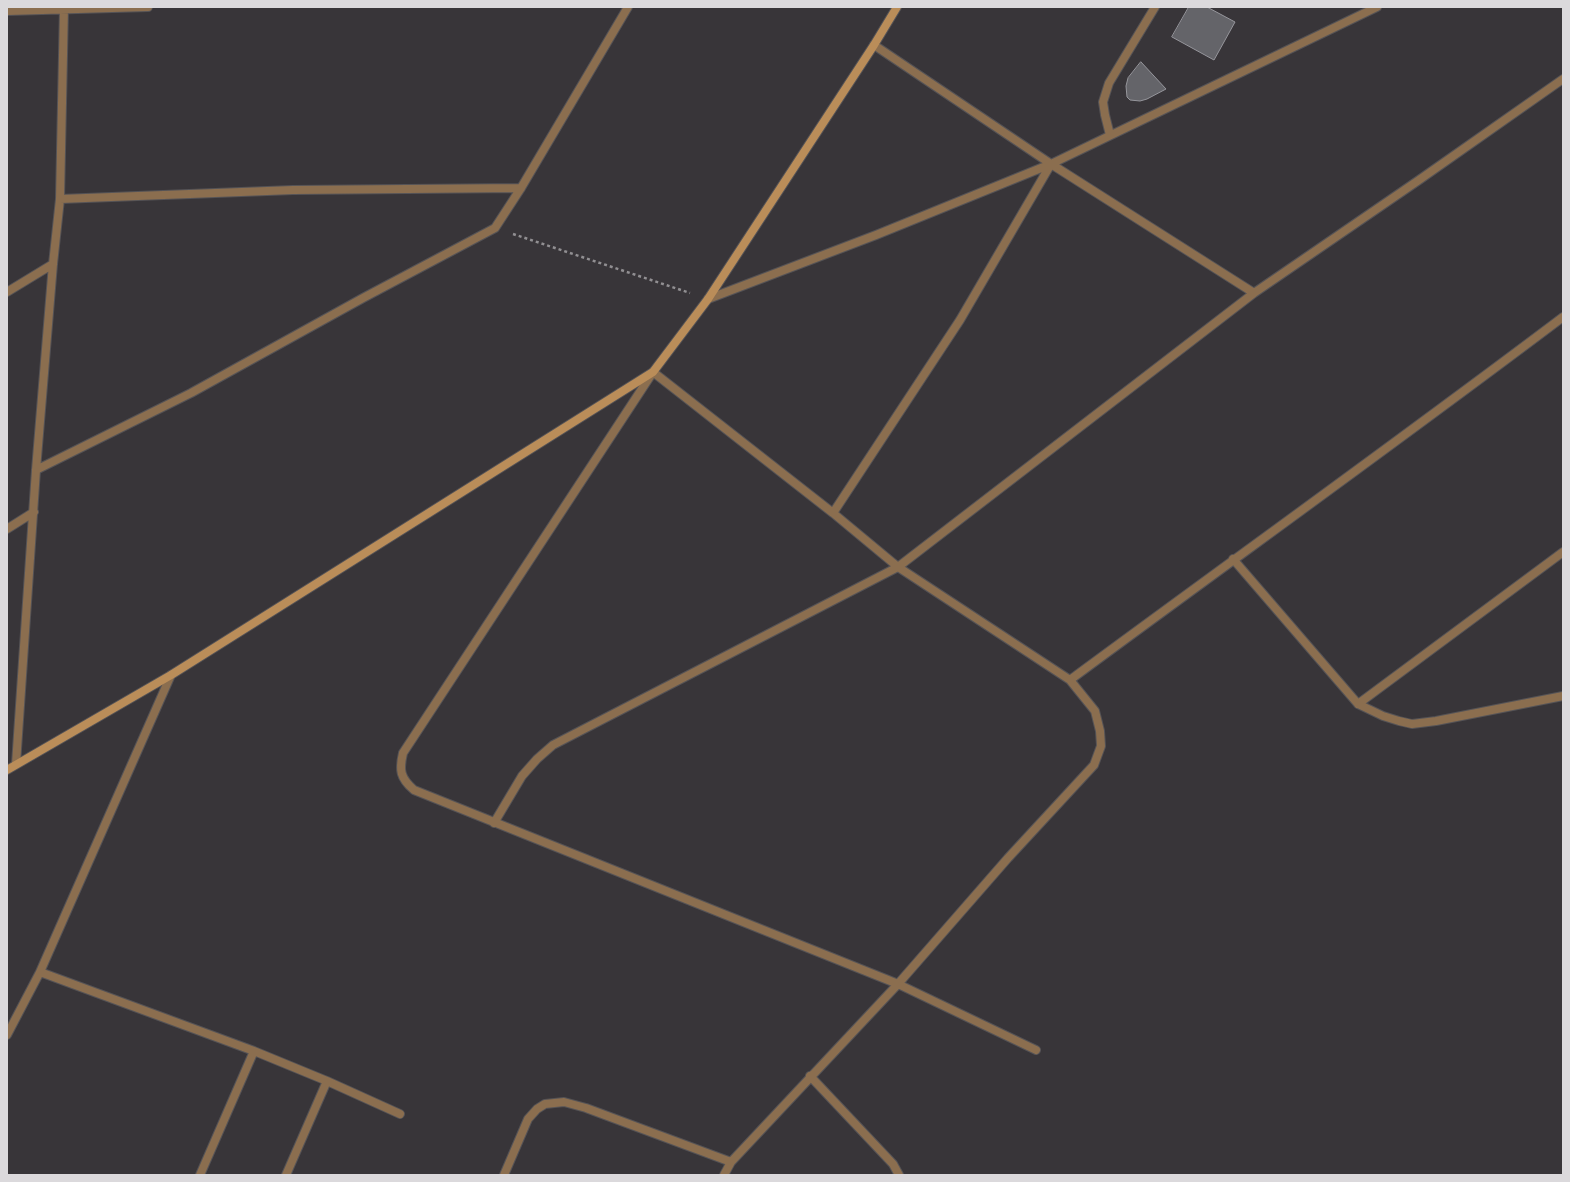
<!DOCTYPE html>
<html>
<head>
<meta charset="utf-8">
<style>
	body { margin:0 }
	#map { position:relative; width:1570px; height:1182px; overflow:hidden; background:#383539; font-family:"Space Grotesk",sans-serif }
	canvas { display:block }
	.frame { position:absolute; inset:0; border:8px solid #dbd9dc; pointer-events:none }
</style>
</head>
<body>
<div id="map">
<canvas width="1570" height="1182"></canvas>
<div class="frame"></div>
</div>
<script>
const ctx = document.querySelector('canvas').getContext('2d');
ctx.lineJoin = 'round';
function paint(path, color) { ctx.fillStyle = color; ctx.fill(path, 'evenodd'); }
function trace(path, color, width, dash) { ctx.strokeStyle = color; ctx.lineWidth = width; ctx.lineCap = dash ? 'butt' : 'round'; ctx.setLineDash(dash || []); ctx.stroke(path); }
const building = new Path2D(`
	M1189 7H1207L1235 22 1214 60 1172 37Z
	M1141 62 1166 89 1147 99 1140 101 1130 100 1127 97 1126 86 1128 78Z`);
paint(building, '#646469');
trace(building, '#96969c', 1);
const street = new Path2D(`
	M7 11 148 7
	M874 45 1051 164 1254 293
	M1110 135 1105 115 1103 102 1109 83 1155 7
	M60 199 293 190 521 188
	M7 292 53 264
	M708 299 876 235 1051 164 1377 7
	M36 470 191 393 363 298 495 228 521 188 628 7
	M833 513 960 320 1051 164
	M7 529 34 512
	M1233 559 1358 704 1383 716 1399 721 1412 724 1436 721 1563 696
	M1070 680C1234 559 1400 440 1563 317
	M1358 704 1563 552
	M16 764 36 470 53 264 60 199 64 7
	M494 823 522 776 537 759 553 745 898 567 1254 293 1419 180 1563 79
	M40 972 254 1051 327 1081 400 1114
	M7 1035 40 972 171 675
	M810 1076 893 1164 899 1175
	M200 1175 254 1051
	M286 1175 327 1081
	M504 1175 528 1119 537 1109 545 1104 564 1102 586 1108 731 1162
	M724 1175 731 1162 898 984 1008 858 1094 765 1101 746 1100 731 1095 711 1070 680 898 567 833 513 653 372 403 753C399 770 400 778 414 790L898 984 1036 1050`);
const secondary = new Path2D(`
	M7 770 171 675 653 372 708 299 874 45 897 7`);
trace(street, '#555356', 10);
trace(secondary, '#555356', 10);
trace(new Path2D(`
	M513 234 690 293`), '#918f92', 2.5, [3, 3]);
trace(street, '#8b6e4f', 8);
trace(secondary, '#ba8d59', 8);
</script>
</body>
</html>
